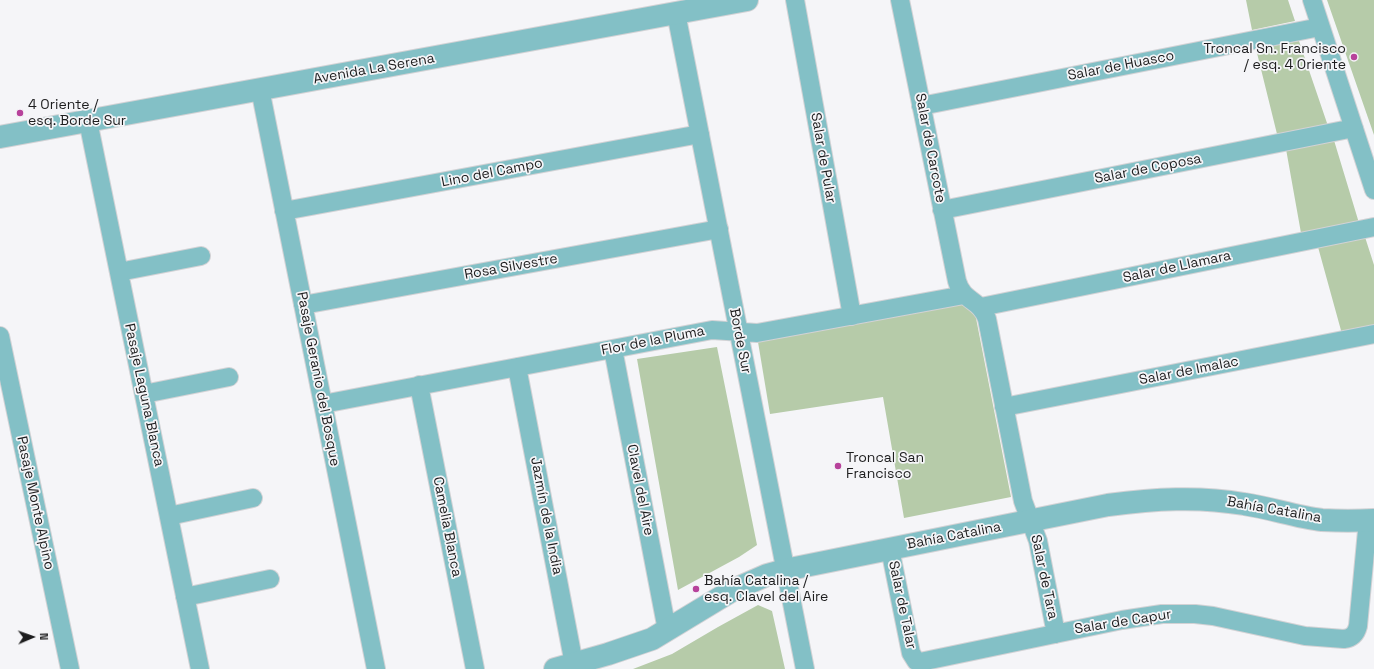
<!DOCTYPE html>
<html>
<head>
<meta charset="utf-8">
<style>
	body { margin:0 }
	#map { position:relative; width:1374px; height:669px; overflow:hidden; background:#f5f5f8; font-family:"Space Grotesk",sans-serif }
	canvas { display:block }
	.north { position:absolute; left:12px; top:617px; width:40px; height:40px; -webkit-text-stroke:3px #f5f5f8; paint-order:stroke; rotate:88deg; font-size:11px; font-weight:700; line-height:16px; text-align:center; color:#1d1d1e }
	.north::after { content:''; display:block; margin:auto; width:14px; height:18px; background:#1d1d1e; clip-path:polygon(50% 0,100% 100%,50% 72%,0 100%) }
</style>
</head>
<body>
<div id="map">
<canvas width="1374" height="669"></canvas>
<div class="north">N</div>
</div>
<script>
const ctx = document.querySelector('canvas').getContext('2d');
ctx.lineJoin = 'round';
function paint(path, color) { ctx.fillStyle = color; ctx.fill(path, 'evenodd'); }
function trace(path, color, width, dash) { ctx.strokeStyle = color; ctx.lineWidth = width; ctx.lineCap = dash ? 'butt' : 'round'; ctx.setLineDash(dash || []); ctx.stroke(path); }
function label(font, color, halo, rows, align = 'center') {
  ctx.font = font + ' "Space Grotesk",sans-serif'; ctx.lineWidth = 3.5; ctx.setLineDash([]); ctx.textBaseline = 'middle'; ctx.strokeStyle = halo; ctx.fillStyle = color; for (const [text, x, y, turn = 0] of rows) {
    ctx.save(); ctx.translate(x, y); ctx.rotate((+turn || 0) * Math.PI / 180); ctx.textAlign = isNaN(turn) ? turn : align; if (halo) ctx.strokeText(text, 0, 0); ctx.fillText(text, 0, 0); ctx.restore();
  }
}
paint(new Path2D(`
	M1246 0H1288L1295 21 1252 30Z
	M1327 0H1374V135Z
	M1299 41 1328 126 1277 134 1256 49Z
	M1333 137 1359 223 1301 233 1286 149Z
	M1365 237 1374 265V328L1342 334 1318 247Z
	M961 303 975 313 1011 497 904 518 883 397 770 414 758 342Z
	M717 347 757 545 739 557 678 590 637 359Z
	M758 605 772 611 785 669H633L672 654 718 627Z`), '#b6cba9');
const minor = new Path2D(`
	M795 0 852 316
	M900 0 957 281C963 302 980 299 987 319L1023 501 1038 541 1056 634
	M1312 0 1374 190
	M676 13 805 669
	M260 89 376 669
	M921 106 1320 27
	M88 121 200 669
	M942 210 1354 128
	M284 211 700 134
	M119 272 201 256
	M303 305 719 229
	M981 307 1374 227
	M0 336 70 669
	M613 349 667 630
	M517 367 574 664
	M419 385 475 669
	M144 394 229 377
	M323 404 712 330 757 333 964 295
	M1004 407 1374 334
	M169 516 253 498
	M890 549 911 653 916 661 920 662 1122 620 1162 614H1195L1213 616 1305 636 1344 639C1352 638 1356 634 1358 626L1368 520
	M185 597 270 579`);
const tertiary = new Path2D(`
	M0 137 747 0
	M555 669 608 654 652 639 733 590 767 575 785 570 1108 505C1154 499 1198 496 1244 504 1271 508 1296 517 1322 520 1339 521 1357 521 1374 520`);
trace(minor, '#d2d2d5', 20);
trace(tertiary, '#d2d2d5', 24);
trace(minor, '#83c0c6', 18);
trace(tertiary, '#83c0c6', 22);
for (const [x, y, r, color] of [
	[1354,57,4,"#b7429b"],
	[20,113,4,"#b7429b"],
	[838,466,4,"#b7429b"],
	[696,589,4,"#b7429b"]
]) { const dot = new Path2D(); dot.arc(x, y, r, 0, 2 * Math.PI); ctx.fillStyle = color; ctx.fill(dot); trace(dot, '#f5f5f8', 1.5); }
label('14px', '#1d1d1e', '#f5f5f8', [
	["Troncal Sn. Francisco",1346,49,"right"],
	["/ esq. 4 Oriente",1346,65,"right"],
	["4 Oriente /",28,105],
	["esq. Borde Sur",28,121],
	["Troncal San",846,458],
	["Francisco",846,474],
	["Bahía Catalina /",704,581],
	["esq. Clavel del Aire",704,597]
], 'left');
label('14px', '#1d1d1e', '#f5f5f8', [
	["Salar de Huasco",1121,66,-11],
	["Avenida La Serena",374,69,-10],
	["Salar de Carcote",930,148,79],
	["Salar de Pular",823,158,80],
	["Salar de Coposa",1148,169,-11],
	["Lino del Campo",492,173,-11],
	["Rosa Silvestre",511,267,-10],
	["Salar de Llamara",1177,267,-12],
	["Flor de la Pluma",653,341,-11],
	["Borde Sur",740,341,79],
	["Salar de Imalac",1189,371,-11],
	["Pasaje Geranio del Bosque",318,379,79],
	["Pasaje Laguna Blanca",144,395,78],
	["Clavel del Aire",640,490,79],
	["Pasaje Monte Alpino",35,503,78],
	["Bahía Catalina",1274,510,10],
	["Jazmín de la India",546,516,79],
	["Camelia Blanca",447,527,79],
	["Bahía Catalina",954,536,-11],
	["Salar de Tara",1044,577,78],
	["Salar de Talar",902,605,78],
	["Salar de Capur",1123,622,-9]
]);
</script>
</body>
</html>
